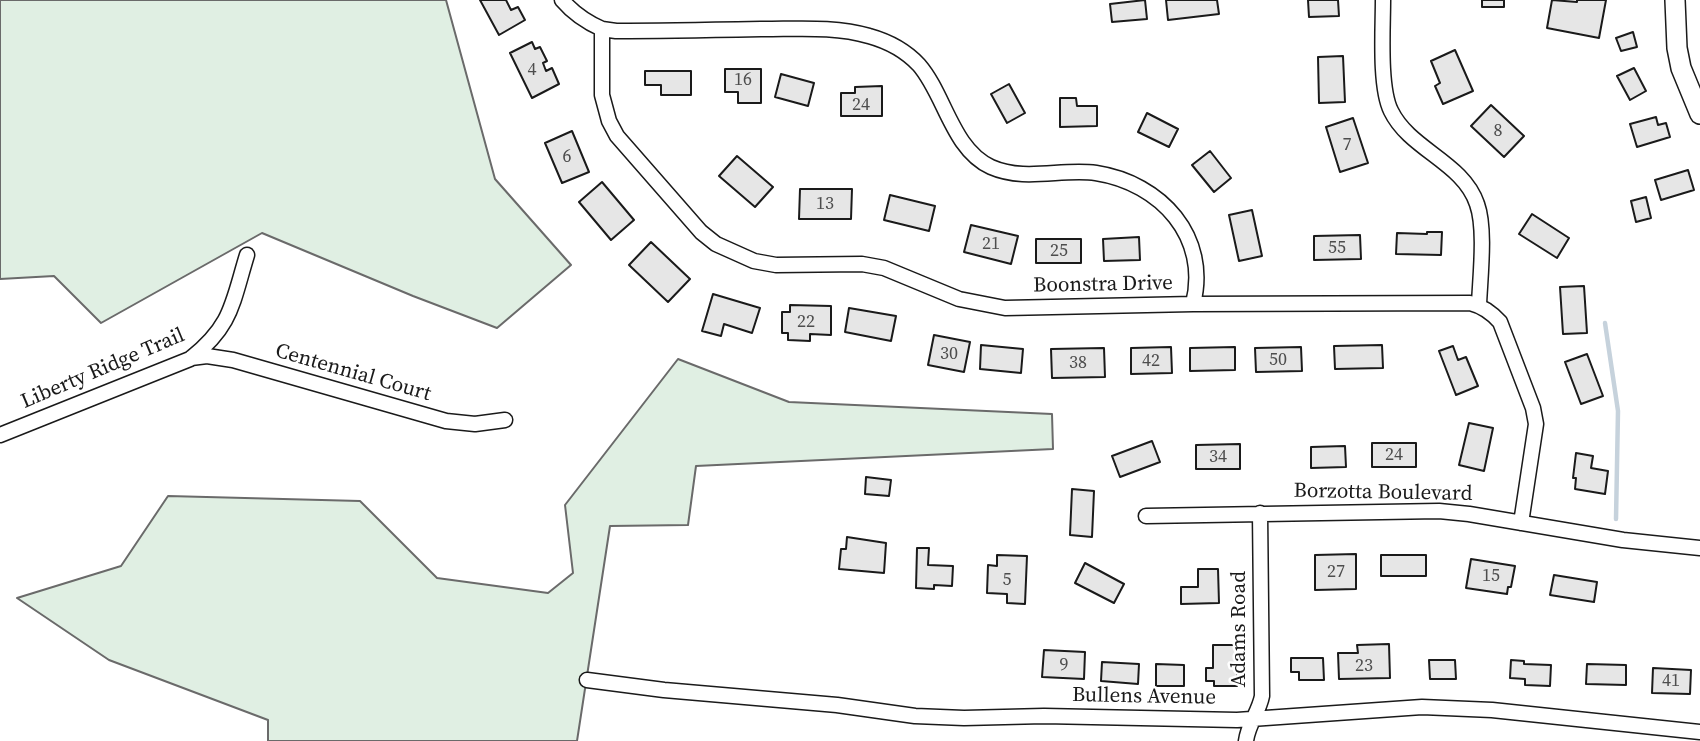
<!DOCTYPE html>
<html>
<head>
<meta charset="utf-8">
<style>
	body { margin:0 }
	canvas { display:block; background:#fff }
</style>
</head>
<body>
<canvas width="1700" height="741"></canvas>
<script>
const ctx = document.querySelector('canvas').getContext('2d');
ctx.lineJoin = 'round';
function paint(path, color) { ctx.fillStyle = color; ctx.fill(path, 'evenodd'); }
function trace(path, color, width, dash) { ctx.strokeStyle = color; ctx.lineWidth = width; ctx.lineCap = dash ? 'butt' : 'round'; ctx.setLineDash(dash || []); ctx.stroke(path); }
function label(font, color, halo, rows, align = 'center') {
  ctx.font = font + ' "Source Serif 4",serif'; ctx.lineWidth = 5; ctx.setLineDash([]); ctx.textBaseline = 'middle'; ctx.strokeStyle = halo; ctx.fillStyle = color; for (const [text, x, y, turn = 0] of rows) {
    ctx.save(); ctx.translate(x, y); ctx.rotate((+turn || 0) * Math.PI / 180); ctx.textAlign = isNaN(turn) ? turn : align; if (halo) ctx.strokeText(text, 0, 0); ctx.fillText(text, 0, 0); ctx.restore();
  }
}
const green = new Path2D(`
	M0 0H446L495 179 571 265 497 328 413 296 262 233 101 323 54 276 0 279Z
	M678 359 789 402 1052 414 1053 449 696 466 688 525 610 526 577 741H268V720L109 660 17 598 121 566 168 496 360 501 437 578 548 593 573 573 565 505Z`);
paint(green, '#e0efe3');
trace(green, '#6a6a6a', 2);
trace(new Path2D(`
	M1605 323 1618 411 1616 519`), '#c6d2dc', 4.5);
const building = new Path2D(`
	M480 0H506L511 10 518 7 525 20 499 35Z
	M1145 0 1147 19 1112 22 1110 4Z
	M1166 0H1217L1219 14 1168 20Z
	M1308 0H1338L1339 16 1309 17Z
	M1482 0H1504V7H1482Z
	M1552 0 1577 2V0H1606L1599 38 1547 28Z
	M1633 32 1637 47 1621 51 1616 38Z
	M532 42 535 49 540 47 547 61 543 63 546 71 552 68 559 84 532 98 510 53Z
	M1455 50 1473 91 1443 104 1435 86 1440 83 1431 61Z
	M1343 56 1345 102 1319 103 1318 57Z
	M1634 68 1646 91 1630 100 1617 76Z
	M725 69H761V103H738V92H725Z
	M645 71H691V95H661V85H645Z
	M781 74 814 83 808 106 775 97Z
	M1009 84 1025 113 1007 123 991 94Z
	M882 86V116H841V93H855V87Z
	M1060 98H1076L1077 106H1097V126L1060 127Z
	M1491 105 1524 136 1504 157 1471 126Z
	M1147 113 1178 129 1169 147 1138 132Z
	M1656 117 1658 125 1666 123 1670 137 1637 147 1630 124Z
	M1353 118 1368 163 1340 172 1326 127Z
	M572 131 589 172 562 183 545 143Z
	M1210 151 1231 178 1214 192 1192 165Z
	M737 156 773 187 755 207 719 176Z
	M1688 170 1694 190 1661 200 1655 180Z
	M602 182 634 220 611 240 579 202Z
	M800 189H852L851 219H799Z
	M890 195 935 206 929 231 884 220Z
	M1646 197 1651 218 1636 222 1631 201Z
	M1252 210 1262 256 1239 261 1229 215Z
	M1532 214 1569 238 1557 258 1519 234Z
	M971 225 1018 236 1011 264 964 252Z
	M1427 232H1442L1441 255 1396 254 1397 233 1427 234Z
	M1360 235 1361 259 1314 260V236Z
	M1139 237 1140 260 1104 261 1103 239Z
	M1036 239H1081V263H1036Z
	M651 242 690 279 668 302 629 265Z
	M1584 286 1587 333 1563 334 1560 287Z
	M713 294 760 308 752 333 724 324 721 336 702 331Z
	M790 305 831 306V335L810 334V341L788 340V333H782V312H790Z
	M849 308 896 316 891 341 845 332Z
	M934 335 970 342 964 372 928 365Z
	M981 345 1023 349 1021 373 980 369Z
	M1382 345 1383 368 1335 369 1334 346Z
	M1453 346 1458 360 1466 357 1478 386 1456 395 1439 351Z
	M1171 347 1172 373 1131 374V348Z
	M1235 347V370L1190 371V348Z
	M1301 347 1302 371 1256 372 1255 348Z
	M1104 348 1105 377 1052 378 1051 349Z
	M1587 354 1603 396 1581 404 1565 362Z
	M1469 423 1493 428 1484 471 1459 465Z
	M1152 441 1160 462 1120 477 1112 456Z
	M1372 443H1416V467H1372Z
	M1240 444V469H1196V445Z
	M1345 446 1346 467 1311 468V447Z
	M1576 453 1593 456 1591 468 1608 471 1605 494 1575 489 1576 478H1573Z
	M866 477 891 480 889 496 865 494Z
	M1072 489 1094 491 1092 537 1070 535Z
	M847 537 886 543 884 573 839 569 841 549H846Z
	M917 548H929L928 565 953 566 952 586 934 585V589L916 588Z
	M1356 554V589L1315 590V555Z
	M997 555 1027 556 1025 604 1007 603V594L987 593 988 565 997 566Z
	M1381 555H1426V576H1381Z
	M1471 559 1515 566 1511 587H1508L1507 594 1466 588Z
	M1085 563 1124 584 1114 603 1075 583Z
	M1198 569H1218L1219 603 1181 604V587H1198Z
	M1554 575 1597 582 1594 602 1550 595Z
	M1389 644 1390 678 1339 679 1338 653H1358L1357 645Z
	M1213 645H1237V686H1214V681H1206V668H1213Z
	M1044 650 1085 652 1084 679 1042 677Z
	M1291 658H1323L1324 680H1299V672H1291Z
	M1429 660H1455L1456 679H1430Z
	M1511 660 1524 661V664L1551 665 1550 686 1525 685V679L1510 678Z
	M1102 662 1139 664 1138 684 1101 681Z
	M1156 664 1184 665V686H1156Z
	M1587 664 1626 665V685L1586 684Z
	M1653 668 1691 670 1690 694 1652 693Z`);
paint(building, '#e6e6e6');
trace(building, '#1a1a1a', 2);
const minor = new Path2D(`
	M562 0C574 14 586 22 602 29V95L609 121 617 136 701 232 716 244 754 261 776 265 862 264 884 268 959 299 1005 308 1193 304 1470 303C1482 306 1491 312 1500 322L1533 408 1536 424 1521 523
	M1383 0C1383 28 1379 87 1391 111 1410 150 1463 162 1477 204 1486 229 1480 278 1479 305
	M602 29 616 31C665 31 714 30 764 29 798 29 836 26 869 36 887 41 906 51 919 65 945 95 952 149 991 167 1025 182 1062 168 1096 173 1161 183 1210 237 1193 304
	M191 358 207 356 233 360 446 421 475 424 505 420
	M0 435 190 359C232 326 232 304 247 255
	M1146 516 1439 511 1469 514 1623 540 1700 548
	M587 680 664 690 837 705 915 716 964 718 1044 716 1237 720 1422 707 1492 710 1700 732
	M1246 741C1248 724 1259 712 1262 696L1260 513`);
const secondary = new Path2D(`
	M1675 0 1677 48 1681 68 1700 114`);
trace(minor, '#1a1a1a', 17);
trace(secondary, '#1a1a1a', 22);
trace(minor, '#fff', 14);
trace(secondary, '#fff', 19);
label('18px', '#4d4d4d', null, [
	["4",532,70],
	["16",743,80],
	["24",861,105],
	["8",1498,131],
	["7",1347,145],
	["6",567,157],
	["13",825,204],
	["21",991,244],
	["55",1337,248],
	["25",1059,251],
	["22",806,322],
	["30",949,354],
	["50",1278,360],
	["42",1151,361],
	["38",1078,363],
	["24",1394,455],
	["34",1218,457],
	["27",1336,572],
	["15",1491,576],
	["5",1007,580],
	["9",1064,665],
	["23",1364,666],
	["41",1671,681]
]);
label('21px', '#1a1a1a', '#fff', [
	["Boonstra Drive",1103,285,-1],
	["Liberty Ridge Trail",103,369,-23],
	["Centennial Court",353,373,16],
	["Borzotta Boulevard",1383,493,1],
	["Adams Road",1240,629,-90],
	["Bullens Avenue",1144,697,1]
]);
</script>
</body>
</html>
